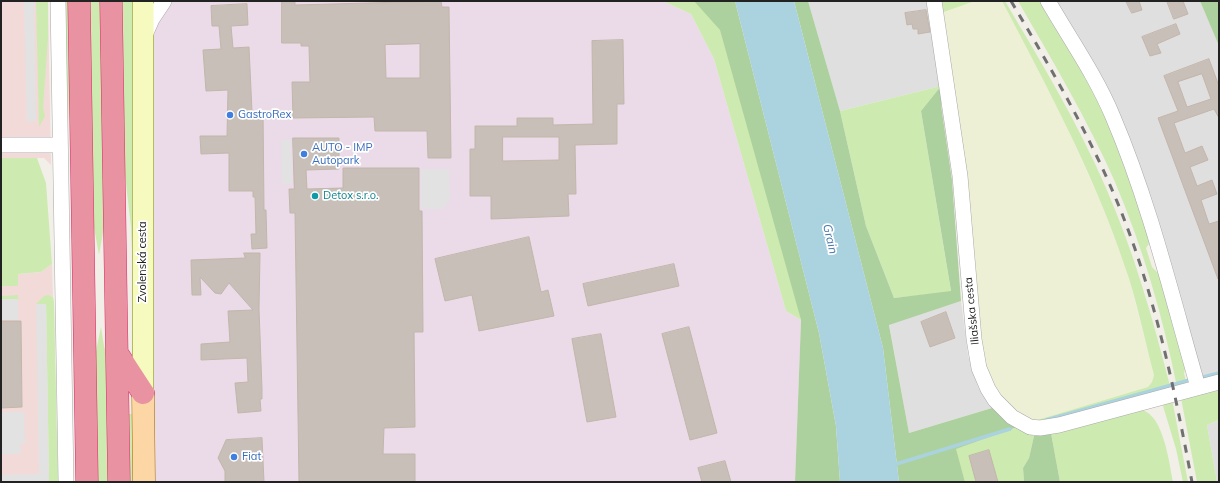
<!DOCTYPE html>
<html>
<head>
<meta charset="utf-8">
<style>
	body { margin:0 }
	#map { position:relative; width:1220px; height:483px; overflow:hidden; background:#f2efe9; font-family:Mulish,sans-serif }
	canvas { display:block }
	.frame { position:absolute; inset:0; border:2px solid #222; pointer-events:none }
</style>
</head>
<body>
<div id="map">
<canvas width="1220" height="483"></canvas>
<div class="frame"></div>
</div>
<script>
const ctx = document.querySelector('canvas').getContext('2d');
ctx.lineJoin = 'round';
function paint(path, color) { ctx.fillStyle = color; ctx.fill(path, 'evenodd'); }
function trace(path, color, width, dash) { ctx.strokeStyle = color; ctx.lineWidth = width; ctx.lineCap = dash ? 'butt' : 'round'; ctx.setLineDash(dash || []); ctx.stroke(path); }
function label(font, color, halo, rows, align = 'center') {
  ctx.font = font + ' Mulish,sans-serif'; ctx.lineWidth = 3.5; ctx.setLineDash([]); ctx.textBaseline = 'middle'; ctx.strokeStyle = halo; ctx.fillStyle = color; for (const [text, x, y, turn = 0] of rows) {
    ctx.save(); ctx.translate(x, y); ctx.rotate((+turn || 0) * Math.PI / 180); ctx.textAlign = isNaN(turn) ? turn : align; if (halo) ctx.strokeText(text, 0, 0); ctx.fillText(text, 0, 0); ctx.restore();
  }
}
paint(new Path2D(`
	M808 1H928L941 86 840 111Z
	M1042 1H1200L1219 46V390L1194 394 1142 211Z
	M961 301 968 355 978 387 992 408 909 433 889 324Z
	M1219 420V482H1217L1207 425Z`), '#e0dfdf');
paint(new Path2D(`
	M1 1H48L51 165 44 158H1Z
	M52 264 53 297 49 295 46 304 49 482H1V286H18V274L41 272Z`), '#f2dad9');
paint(new Path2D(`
	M150 1H663L691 14 714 59 786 311 801 320 795 482H149Z`), '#ebdbe8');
paint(new Path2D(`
	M975 1H1002L1062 116 1097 194 1125 264 1154 375 1152 382 1148 387 1034 421 1021 416 996 392 984 364 941 13Z`), '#eef0d5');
paint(new Path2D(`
	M36 1H48V38L43 108 45 116 39 127Z
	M65 1H71L67 181Z
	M87 1H103L106 216 99 255 92 217Z
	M122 1H135L133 276 131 227 125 175Z
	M663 1H735L801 320 786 311 714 59 691 14Z
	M939 1H975L941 13Z
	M1002 1H1005C1041 62 1078 123 1106 188 1134 252 1153 319 1170 386V389L1048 422 1034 421 1148 387 1152 382 1154 375C1144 338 1137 300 1124 264 1093 172 1047 87 1002 1Z
	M1018 1H1042L1102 103 1151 241 1146 248 1152 267 1161 276 1186 366 1184 373 1187 385 1177 387C1163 317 1143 248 1115 182 1087 119 1052 60 1018 1Z
	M941 86 921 111 951 292 894 298 866 226 840 111Z
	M1 158H37L46 183 52 264 41 272 18 274V286H1Z
	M18 295V299H1V296Z
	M49 295 53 297 54 302 58 482H49L46 304H36L44 296Z
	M101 327 104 346 108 358 110 482H94V360Z
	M1219 390V420L1207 425 1217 482H1197L1181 398Z
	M1172 399 1188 482H1183L1176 449 1163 406 1165 401Z
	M1142 410C1164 416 1169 463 1173 482H1060L1051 433Z
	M129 414H135L137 482H130Z
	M1017 427 1034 436 1029 458 1023 468 1024 482H965L955 449Z`), '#cdebb0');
paint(new Path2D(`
	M694 1H735L819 333 836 426 840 482H795L801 320 720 30Z
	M794 1H808L840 111 866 226 894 298 951 291 921 111 941 86V105L952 180 961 301 889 325 909 433 992 408 1017 427 956 449 965 482H899L883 348Z
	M1200 1H1219V46Z
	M1051 433 1060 482H1024L1023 468 1029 458 1034 436Z`), '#add19e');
paint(new Path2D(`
	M24 1H34L36 121 27 122Z
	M281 140H291L292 184 282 185Z
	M421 169H449L450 200 443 209H421Z
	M1 299H18V320H1Z
	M36 304H46L49 482H1V475L39 474Z
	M1 412H24L25 444 20 445 21 454H1Z`), '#e2e2e2');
paint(new Path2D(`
	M735 1H794L883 348 899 482H840L836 426 819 333Z`), '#aad3df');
trace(new Path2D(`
	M1199 378 1219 373
	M1046 420 1193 379
	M893 465 1010 429`), '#aad3df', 3.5);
const building = new Path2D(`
	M282 1H295V5L441 1 442 7H449L451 158H428L427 131H375L374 117 293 118 292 82H310L309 46H301V43H282ZM420 44V78H386L385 45Z
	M1126 1H1139L1142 10 1132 13Z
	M1167 1H1183L1188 14 1174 19Z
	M247 4 248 25 231 26 233 48 249 47 252 112H263L264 210H266L267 248 252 249 251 234H256L255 197H253V191H229V153L201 154 200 136H227L228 90 206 91 203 50 221 49 219 26H212L211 6Z
	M926 10 930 32 918 34V29H913L912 24 907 25 905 13Z
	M1176 24 1180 34 1157 44 1161 53 1150 56 1142 37Z
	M623 40 624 104H617V144L575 145 576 194H568L569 216 491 219V196H470V149H475V126H517V118H553V125L593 124 592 41ZM503 137H559V160L503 161Z
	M1209 59 1219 86V118L1214 109 1174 123 1185 153 1202 146 1208 160 1190 167 1197 186 1212 180 1217 194 1201 200 1209 224 1219 221 1218 279 1158 118 1178 111 1164 76ZM1202 74 1211 99 1187 107 1178 82Z
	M293 138H339V169L306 170 307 189 343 188V168H419V211H422L423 332H414L415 427 384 428 383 454H415V482H299L295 213H290L289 189H294Z
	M529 237 541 292 548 290 554 316 479 331 472 295 445 301 435 259Z
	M244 253H260L259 309 262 389V399H260L261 411 238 413 235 383 248 382 247 358 201 360V344L230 342 228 311 253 310 229 283 221 294 215 293 200 277 201 295H192L191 260 245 258Z
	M674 264 679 286 588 306 583 284Z
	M946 312 955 338 930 347 921 322Z
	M1 321H21L22 407 1 408Z
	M689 327 717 433 690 440 662 334Z
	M601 334 616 417 587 422 572 339Z
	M262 438 264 482H225V471L218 458 226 440Z
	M989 450 998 482H976L969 456Z
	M725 461 731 482H702L698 468Z`);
paint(building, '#c7bfb8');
trace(building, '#c4b6ab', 1);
const minor = new Path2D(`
	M58 1 66 482
	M934 1 960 176 974 339 979 368 988 389 995 400 1012 417 1030 427 1040 428 1059 425 1219 382
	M1048 1C1070 39 1096 76 1113 117 1150 204 1172 297 1198 387
	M145 35 152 19 164 1
	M1 145H60`);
const secondary = new Path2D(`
	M143 1V393`);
const primary = new Path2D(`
	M143 393 144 482`);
const motorway = new Path2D(`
	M79 1 87 482
	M111 1 119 482
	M117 353 143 393`);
trace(minor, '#a9a9a9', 16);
trace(secondary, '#707d05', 22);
trace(primary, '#a06b00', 23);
trace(motorway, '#dc2a67', 23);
trace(minor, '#fff', 15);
trace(secondary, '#f7fabf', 21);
trace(primary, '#fcd6a4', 22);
trace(motorway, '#e892a2', 22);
trace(new Path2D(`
	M1011 1C1049 65 1087 130 1116 199 1154 290 1174 386 1192 482`), '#707070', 3, [8, 8]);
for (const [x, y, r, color] of [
	[230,115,4,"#3f7fe0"],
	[304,154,4,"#3f7fe0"],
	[315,196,4,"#0f9aa8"],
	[234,457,4,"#3f7fe0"]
]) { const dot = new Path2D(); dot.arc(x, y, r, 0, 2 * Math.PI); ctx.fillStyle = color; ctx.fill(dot); trace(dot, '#fff', 1.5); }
label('11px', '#366cbe', '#fff', [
	["GastroRex",238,115],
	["AUTO - IMP",312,148],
	["Autopark",312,161],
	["Fiat",242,457]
], 'left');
label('11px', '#0d838f', '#fff', [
	["Detox s.r.o.",323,196]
], 'left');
label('11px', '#222', '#fff', [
	["Zvolenská cesta",143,262,-90],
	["Iliašska cesta",972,311,-96]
]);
label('italic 12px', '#4a7aab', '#fff', [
	["Grain",830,239,77]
]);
</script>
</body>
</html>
